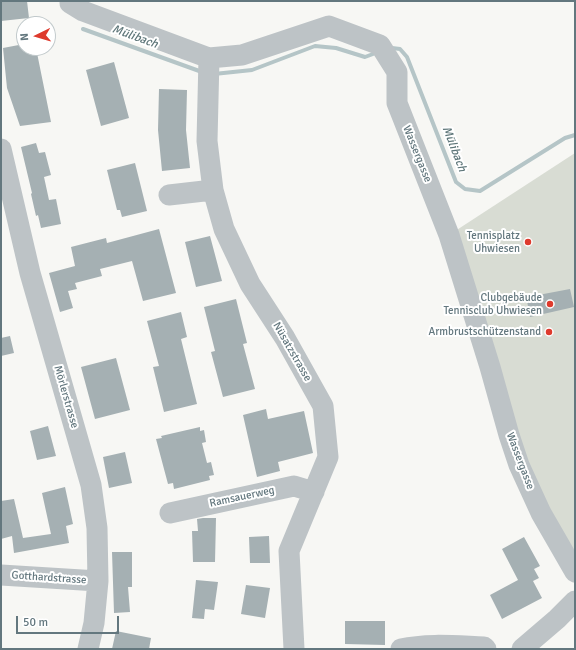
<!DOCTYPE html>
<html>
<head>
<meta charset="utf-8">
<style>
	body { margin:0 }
	#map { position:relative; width:576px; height:650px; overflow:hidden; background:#f7f7f4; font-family:Signika,sans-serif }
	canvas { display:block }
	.frame { position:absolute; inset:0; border:2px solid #63777e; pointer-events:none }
	.north { position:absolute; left:16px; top:16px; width:40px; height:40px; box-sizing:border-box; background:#fff; border:1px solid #c1c9cb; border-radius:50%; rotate:265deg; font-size:11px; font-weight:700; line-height:16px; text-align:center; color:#63777e }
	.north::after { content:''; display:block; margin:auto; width:14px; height:18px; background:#de3a2d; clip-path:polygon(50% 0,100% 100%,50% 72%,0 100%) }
	.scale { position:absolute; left:16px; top:616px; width:103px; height:18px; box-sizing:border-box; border:2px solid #63777e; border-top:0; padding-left:5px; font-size:12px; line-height:14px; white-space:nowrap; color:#63777e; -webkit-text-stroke:3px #fff; paint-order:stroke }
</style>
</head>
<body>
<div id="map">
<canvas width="576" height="650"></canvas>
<div class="frame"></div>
<div class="north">N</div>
<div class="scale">50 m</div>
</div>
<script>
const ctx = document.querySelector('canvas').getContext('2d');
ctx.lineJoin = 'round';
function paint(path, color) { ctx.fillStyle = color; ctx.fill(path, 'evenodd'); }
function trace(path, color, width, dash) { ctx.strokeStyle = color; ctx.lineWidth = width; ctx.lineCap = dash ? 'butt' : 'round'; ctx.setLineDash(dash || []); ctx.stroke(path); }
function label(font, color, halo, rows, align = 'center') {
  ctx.font = font + ' Signika,sans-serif'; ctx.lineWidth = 4; ctx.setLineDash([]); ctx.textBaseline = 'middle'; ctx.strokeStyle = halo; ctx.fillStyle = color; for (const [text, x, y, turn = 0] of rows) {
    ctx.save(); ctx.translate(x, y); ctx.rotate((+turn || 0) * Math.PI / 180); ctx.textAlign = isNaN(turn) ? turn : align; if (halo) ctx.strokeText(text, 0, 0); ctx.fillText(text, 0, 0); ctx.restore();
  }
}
paint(new Path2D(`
	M575 153V566L541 513 449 235Z`), '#d8dcd3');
trace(new Path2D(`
	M83 29 202 72
	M392 48 400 49 407 57 456 182 465 189 480 191 565 138 575 135
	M214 74 252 70 315 46 336 48 365 57 373 54`), '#b5c5c7', 4);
paint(new Path2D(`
	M1 1H27L29 18 1 21Z
	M24 44V48H36L51 122 20 126 7 88 3 48Z
	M114 62 129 118 101 126 86 70Z
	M159 89 187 90 186 130 190 168 162 171 158 130Z
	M36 143 39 153 45 152 51 175 44 177 49 200 56 199 61 224 41 228 38 215 36 216 31 194 32 193 21 147Z
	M135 163 147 211 122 217 120 210H117L107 170Z
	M159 229 176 293 143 301 132 261 100 269 102 276 75 283 77 289 68 291 73 308 60 312 49 273 75 266 71 247 106 238 107 243Z
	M210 236 222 281 196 287 185 242Z
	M570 289 574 307 530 317 527 301 534 300 533 296Z
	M236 299 247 343 243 344 255 389 223 397 211 352 215 351 204 307Z
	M181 312 187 337 181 339 197 404 164 412 153 367 159 366 147 321Z
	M10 336 14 353 1 356V338Z
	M116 358 130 410 95 419 81 367Z
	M266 409 268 419 304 411 313 453 278 462 280 471 257 477 243 415Z
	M48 426 56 456 37 460 30 431Z
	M200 427V431L204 430 206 442 202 443 207 463 211 462 214 475 209 476 210 480 174 489 173 483 168 484 156 439 162 438 161 436Z
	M125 452 132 483 109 488 103 457Z
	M65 487 73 524 66 526 69 543 14 553 12 536 1 539V501L14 499 23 538 51 534 42 493Z
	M203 518H216L215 562H193L192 531H198L197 519Z
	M269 536 270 563H250L249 537Z
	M524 537 540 566 534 569 539 578 533 581 542 598 502 619 490 595 518 580 502 549Z
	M112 552H132V587H128L130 612 114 613Z
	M196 580 218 582 214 610 205 609 204 619 192 618Z
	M246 585 270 588 265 618 241 614Z
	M345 621H385V645L345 644Z
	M116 631 151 638 149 649H112Z`), '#a5b0b3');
trace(new Path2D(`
	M70 1V3L83 11 209 58 242 55 329 26 380 45 397 72V103L449 235 490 367 509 435 519 465 541 513 575 572
	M209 58 207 141 213 190 224 229 250 284 285 338 323 406 328 457 289 551 294 649
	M1 149 30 273 91 485 97 528 98 581 94 623 88 649
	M169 195 213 190
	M170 513 294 486 314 492
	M1 575 98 581
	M401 649C428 643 457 646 484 647L486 649
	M522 649 557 619 575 601`), '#bdc3c6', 21);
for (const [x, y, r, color] of [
	[528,242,4,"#de3a2d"],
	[550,304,4,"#de3a2d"],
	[549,332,4,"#de3a2d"]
]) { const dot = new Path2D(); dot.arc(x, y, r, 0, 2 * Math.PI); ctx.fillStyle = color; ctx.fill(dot); trace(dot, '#fff', 1.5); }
label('11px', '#63777e', '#fff', [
	["Wassergasse",417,154,68],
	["Nüsatzstrasse",292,352,60],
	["Mörlerstrasse",66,397,74],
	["Wassergasse",520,461,69],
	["Ramsauerweg",242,497,-12],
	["Gotthardstrasse",49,578,4]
]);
label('11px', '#63777e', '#fff', [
	["Tennisplatz",520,236],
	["Uhwiesen",520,249],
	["Clubgebäude",542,298],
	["Tennisclub Uhwiesen",542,311],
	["Armbrustschützenstand",541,332]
], 'right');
label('italic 12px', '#5e7679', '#fff', [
	["Mülibach",135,37,20],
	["Mülibach",454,149,69]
]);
</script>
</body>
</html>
